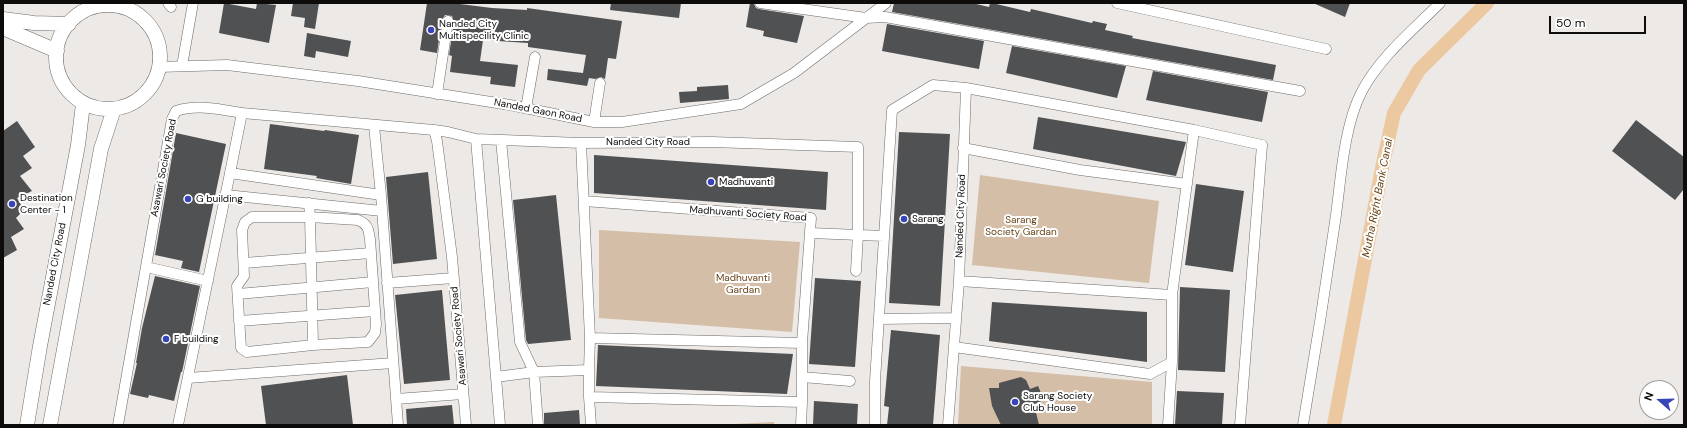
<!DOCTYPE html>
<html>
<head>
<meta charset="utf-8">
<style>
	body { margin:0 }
	#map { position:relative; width:1687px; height:428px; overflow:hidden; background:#ece9e6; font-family:"DM Sans",sans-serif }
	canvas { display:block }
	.frame { position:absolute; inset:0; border:4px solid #0d0c0b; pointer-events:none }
	.north { position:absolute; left:1639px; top:380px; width:40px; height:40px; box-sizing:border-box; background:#fff; border:1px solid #9e9e9d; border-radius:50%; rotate:290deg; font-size:11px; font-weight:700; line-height:16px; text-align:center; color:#0d0c0b }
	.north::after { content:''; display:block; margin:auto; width:14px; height:18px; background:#3845b8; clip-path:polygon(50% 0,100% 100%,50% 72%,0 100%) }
	.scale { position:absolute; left:1549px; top:16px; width:97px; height:18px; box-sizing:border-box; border:2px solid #0d0c0b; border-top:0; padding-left:5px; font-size:12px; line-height:14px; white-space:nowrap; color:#0d0c0b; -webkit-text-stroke:3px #fff; paint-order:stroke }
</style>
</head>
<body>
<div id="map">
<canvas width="1687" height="428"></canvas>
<div class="frame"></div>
<div class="north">N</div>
<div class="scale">50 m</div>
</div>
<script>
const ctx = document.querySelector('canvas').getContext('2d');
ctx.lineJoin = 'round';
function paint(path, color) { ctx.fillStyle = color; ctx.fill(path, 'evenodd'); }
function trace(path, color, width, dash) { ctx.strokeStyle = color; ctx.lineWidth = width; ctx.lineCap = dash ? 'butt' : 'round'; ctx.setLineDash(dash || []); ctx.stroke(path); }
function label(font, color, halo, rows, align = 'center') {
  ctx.font = font + ' "DM Sans",sans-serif'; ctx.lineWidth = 4; ctx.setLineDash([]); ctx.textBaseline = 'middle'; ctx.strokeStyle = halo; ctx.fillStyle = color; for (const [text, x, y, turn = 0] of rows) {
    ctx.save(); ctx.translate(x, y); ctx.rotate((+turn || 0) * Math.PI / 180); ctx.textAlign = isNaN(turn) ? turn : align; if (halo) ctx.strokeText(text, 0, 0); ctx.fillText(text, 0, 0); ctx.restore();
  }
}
paint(new Path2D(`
	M980 175 1159 201 1149 283 972 265Z
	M599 230 800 242 792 332 599 318Z
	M961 366 1152 382V425H958Z
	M774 422V425H714Z`), '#d4bea7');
trace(new Path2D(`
	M1334 425 1382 168 1394 113 1419 70 1487 3`), '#ecc8a0', 14);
paint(new Path2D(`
	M224 3 256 9 257 3 276 5 269 43 219 33Z
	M293 3H319L315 29 304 27 305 18 291 16Z
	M427 3H452L492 8 527 10V8L622 21 616 59 608 58 605 79 601 77 595 79 589 78 587 86 547 80 548 69 583 73 586 55 528 47V43L483 40 480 61 518 65 515 87 490 84 491 77 450 72 452 56 449 55 454 22 452 16 445 15 442 20 437 53 420 50Z
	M611 3H681L679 18 610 10Z
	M750 3 754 4 756 8 759 9 804 16 797 43 763 36 764 31 746 27Z
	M894 3H972L989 7 990 3H992L1030 12 1031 9 1092 23 1093 21 1107 24 1105 30 1133 36 1132 38 1276 65 1273 80 892 12Z
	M1313 3H1350L1345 17Z
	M887 24 984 41 979 69 882 51Z
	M307 33 351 41 348 57 316 51 315 58 304 56Z
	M1012 46 1126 66 1117 98 1006 73Z
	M1153 71 1268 92 1262 122 1146 100Z
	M728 85 729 99 680 103 679 92 697 91V87Z
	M1038 117 1186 142 1176 176 1033 149Z
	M1636 120 1684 157V189L1675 200 1612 151Z
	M17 121 35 147 23 156 32 168 20 176 32 191 17 198 24 210 16 218 24 229 11 237 17 250 3 258V131Z
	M270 124 324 131 325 130 359 135 351 184 316 178 317 176 264 169Z
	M899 132 950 134 940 306 889 303Z
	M176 133 226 144 199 272 181 268 183 261 155 255Z
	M594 155 828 172 826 210 594 193Z
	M428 172 437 259 393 264 386 177Z
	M1196 184 1244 191 1233 272 1185 265Z
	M556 195 571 340 528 344 526 340 513 200Z
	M155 276 200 286 182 372H181L174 401 149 395 148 398 130 394 137 363H136L142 328Z
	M815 278 861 281 855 367 809 364Z
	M1180 287 1230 290 1225 372 1178 370Z
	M442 290 450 380 404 384 395 295Z
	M992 302 1147 312V362L989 341Z
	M891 330 940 335 933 425H887L889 407 884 406Z
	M598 345 793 354 787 394 596 386Z
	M347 375 353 425H266L261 386Z
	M1021 377 1026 380 1030 389 1038 386 1044 400 1034 404 1039 425H1001L992 406 989 388H999V383Z
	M1177 391 1224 393 1222 425H1175Z
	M814 401 858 404 857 425H813Z
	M452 405 454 425H407L406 409Z
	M579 410 580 425H544V413Z`), '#505153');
const street = new Path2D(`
	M168 3 171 7
	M760 3 866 18 885 17 1300 91
	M1117 3 1326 49
	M182 66 193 3
	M159 67 227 65 358 81 510 105 594 122H622L741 104 794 73 886 3
	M966 88 1194 130 1262 145 1240 425
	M437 94 448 21
	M526 108 535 57
	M242 113 434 130 437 141 452 257 466 425
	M594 122 600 83
	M374 126 381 195
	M434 130 448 132 476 139 581 143 712 142 858 147V234L856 271
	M476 139 500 425
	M501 140 520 342 534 372 538 425
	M581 143 590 338
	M963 148 1080 170 1187 184
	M226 195 382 211
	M584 201 811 218 802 343
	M309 203 310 217 313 345 247 352 241 348 237 286 244 276 242 230 245 222 252 217H310L358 220C369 225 368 229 370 239L376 324 375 333 368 342 313 345
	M810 233 884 236
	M244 263 371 253
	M146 267 208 281
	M959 281 1172 295
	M387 283 454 278
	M238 294 373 282
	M879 319 956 318
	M239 321 375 311
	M954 347 1150 374 1172 362
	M496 377 534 372 589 370 590 338 802 343V402L589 397V370
	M802 377 850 381
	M188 378 393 363
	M589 397 591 425
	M396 399 463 394
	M118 425 172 119 176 111C197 104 219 109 242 113L230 173
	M178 425 230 173 381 195 398 425
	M801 425 802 402
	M875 425V381L892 110 933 85 966 88 959 281 948 425
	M1168 425 1172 362V295L1194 130
	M1303 425C1315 355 1326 285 1336 215 1341 178 1344 125 1362 91 1380 57 1413 30 1440 3`);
const secondary = new Path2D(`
	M56 57a52 52 0 1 1 104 0a52 52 0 1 1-104 0Z
	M3 19 34 23 69 24
	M3 28 57 51
	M27 425 40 346 78 145 83 104
	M50 425 101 149 114 109`);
trace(street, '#6d6b68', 11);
trace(secondary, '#6d6b68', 15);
trace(street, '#fff', 10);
trace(secondary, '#fff', 14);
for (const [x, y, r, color] of [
	[431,30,4,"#3845b8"],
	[711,182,4,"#3845b8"],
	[188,199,4,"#3845b8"],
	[12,204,4,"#3845b8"],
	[904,219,4,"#3845b8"],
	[166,339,4,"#3845b8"],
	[1015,402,4,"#3845b8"]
]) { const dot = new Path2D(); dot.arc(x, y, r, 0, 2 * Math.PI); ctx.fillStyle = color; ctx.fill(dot); trace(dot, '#fff', 1.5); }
label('10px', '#0d0c0b', '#fff', [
	["Nanded City",439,24],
	["Multispecility Clinic",439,36],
	["Madhuvanti",719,182],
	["Destination",20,198],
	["Center - 1",20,210],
	["G building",196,199],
	["Sarang",912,219],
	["F building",174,339],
	["Sarang Society",1023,396],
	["Club House",1023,408]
], 'left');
label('10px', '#0d0c0b', '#fff', [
	["Nanded Gaon Road",538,111,11],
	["Nanded City Road",648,142],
	["Asawari Society Road",164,168,-79],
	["Madhuvanti Society Road",748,214,4],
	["Nanded City Road",961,216,-88],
	["Nanded City Road",55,264,-79],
	["Asawari Society Road",459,336,-95]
]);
label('10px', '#694517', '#fff', [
	["Sarang",1021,220],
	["Society Gardan",1021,232],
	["Madhuvanti",743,278],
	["Gardan",743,290]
]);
label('italic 11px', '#633f10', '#fff', [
	["Mutha Right Bank Canal",1378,198,-79]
]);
</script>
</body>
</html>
